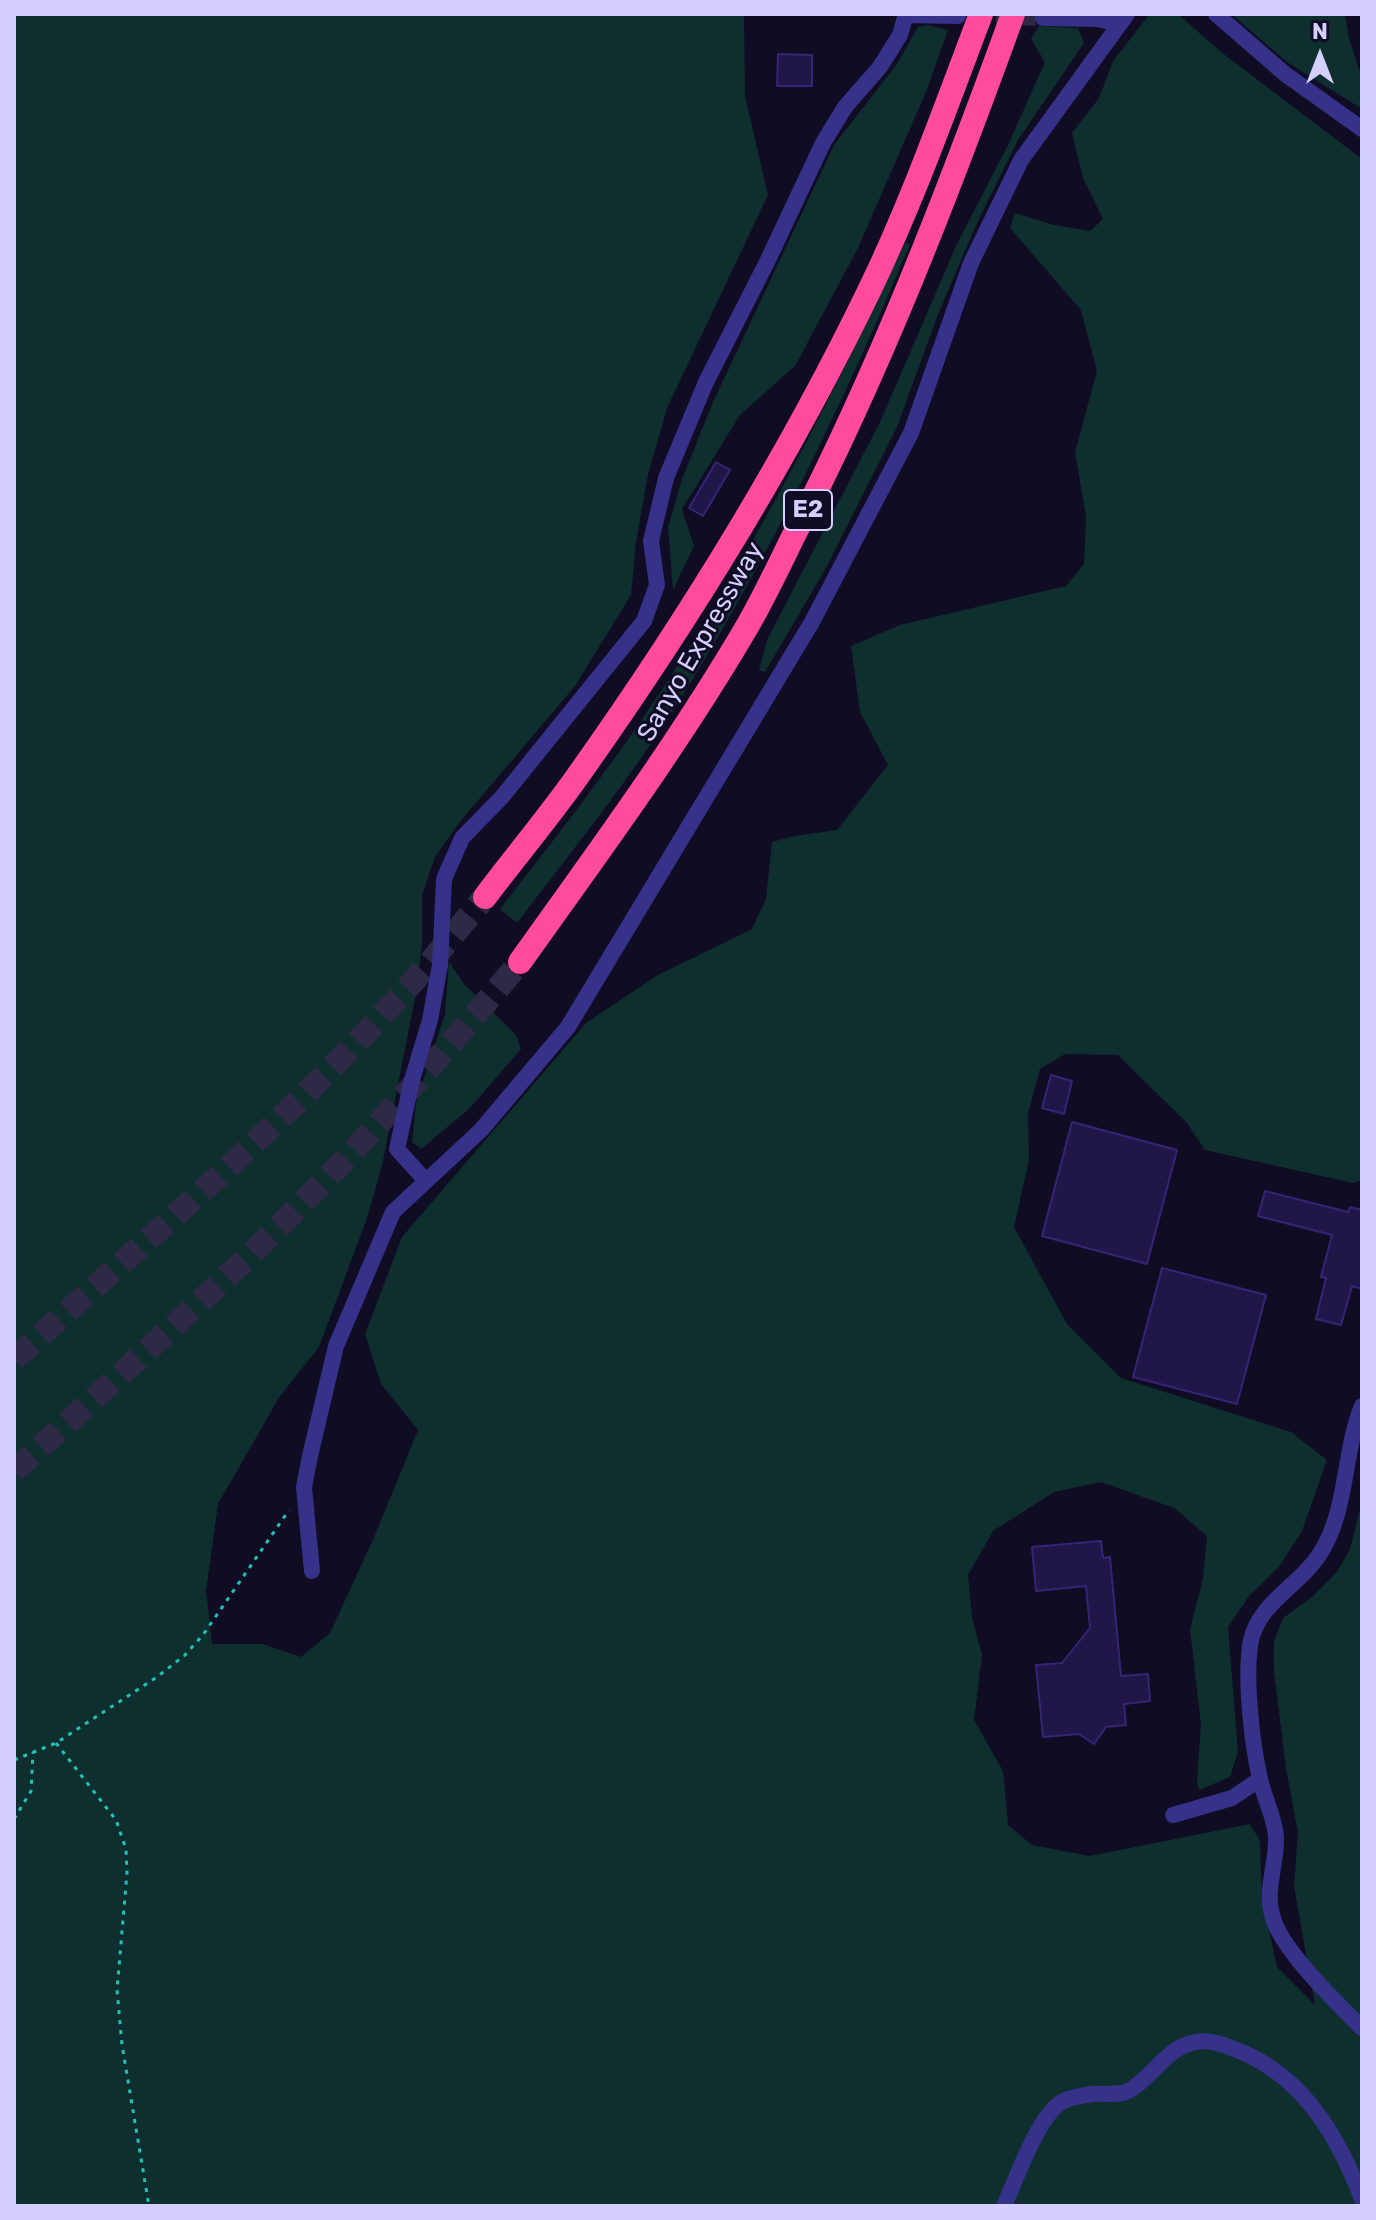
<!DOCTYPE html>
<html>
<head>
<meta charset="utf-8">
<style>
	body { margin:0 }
	#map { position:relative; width:1376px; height:2220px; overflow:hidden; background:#100c24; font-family:Rubik,sans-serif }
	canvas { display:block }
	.frame { position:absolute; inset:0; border:16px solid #d5cfff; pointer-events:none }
	.north { position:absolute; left:1280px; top:16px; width:80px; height:80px; -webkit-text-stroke:6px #100c24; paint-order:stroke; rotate:0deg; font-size:22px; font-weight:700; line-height:32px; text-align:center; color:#d5cfff }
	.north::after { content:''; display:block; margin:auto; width:28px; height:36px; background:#d5cfff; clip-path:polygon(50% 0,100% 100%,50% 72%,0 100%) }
</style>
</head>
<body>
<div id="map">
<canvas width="1376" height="2220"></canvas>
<div class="frame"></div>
<div class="north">N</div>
</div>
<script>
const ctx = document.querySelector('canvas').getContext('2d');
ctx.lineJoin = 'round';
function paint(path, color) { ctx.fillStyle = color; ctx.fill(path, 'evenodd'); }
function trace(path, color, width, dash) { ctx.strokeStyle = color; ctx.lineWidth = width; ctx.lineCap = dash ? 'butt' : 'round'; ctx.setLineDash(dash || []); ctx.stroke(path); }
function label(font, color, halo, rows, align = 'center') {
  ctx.font = font + ' Rubik,sans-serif'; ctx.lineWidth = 6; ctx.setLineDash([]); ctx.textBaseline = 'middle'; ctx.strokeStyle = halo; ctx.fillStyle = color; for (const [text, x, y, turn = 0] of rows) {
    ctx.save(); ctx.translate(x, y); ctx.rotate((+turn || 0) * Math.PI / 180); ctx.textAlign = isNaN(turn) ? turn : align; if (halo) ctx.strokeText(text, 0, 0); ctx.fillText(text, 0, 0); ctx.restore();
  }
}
paint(new Path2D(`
	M14 14H744L745 96 768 195 667 408 648 475 636 542 631 595 575 686 459 823 435 857 422 895V944L417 988 382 1166 366 1221 319 1347 280 1396 218 1504 206 1591 212 1644H263L301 1657 330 1633 375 1535 418 1430 381 1384 365 1334 402 1237 586 1023 658 975 752 929 766 899 772 842 794 836 837 830 888 765 860 712 851 646 900 625 1066 586 1084 564 1086 517 1075 452 1097 371 1081 310 1010 228 1015 213 1054 225 1090 231 1103 219 1083 178 1072 133 1099 98 1113 61 1149 15 1178 14 1221 52 1362 159V1180L1353 1183 1205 1150 1187 1123 1118 1055 1065 1054 1040 1069 1028 1113 1029 1160 1014 1227 1067 1324 1121 1378 1291 1432 1327 1460 1302 1531 1279 1567 1249 1596 1228 1627 1238 1752 1230 1777 1199 1790 1197 1781 1201 1724 1190 1629 1203 1579 1207 1536 1174 1508 1101 1482 1054 1492 993 1531 968 1575 972 1617 982 1655 974 1720 1003 1771 1008 1825 1032 1845 1090 1856 1250 1824 1260 1841 1262 1899 1277 1967 1315 2005 1294 1886 1298 1833 1286 1768 1274 1671V1641L1283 1618 1312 1597 1337 1572 1350 1549 1362 1501V2206H14Z
	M1231 14H1345L1349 38 1359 70 1362 73V109L1287 62Z
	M927 25 948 30 926 92 858 248 795 366 740 415 682 509 694 546 673 590 668 527 682 479 713 402 834 145 897 64 918 27Z
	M1039 26 1078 28 1084 43 1018 140 975 227 937 317 897 427 826 568 765 672 759 670 767 640 881 420 956 246 1008 145 1045 62 1031 39Z
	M905 243 910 244C843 403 770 557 678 703 629 780 572 851 517 923L500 909C550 845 599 782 645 715 746 566 828 405 905 243Z
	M449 962 464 984 516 1035 521 1049 469 1109 421 1149 412 1142 416 1103 445 1014Z`), '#0e2f2e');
const building = new Path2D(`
	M778 54 812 55V86H777Z
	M716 462 730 470 703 516 689 508Z
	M1051 1075 1072 1081 1064 1114 1042 1108Z
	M1072 1122 1177 1150 1147 1264 1042 1236Z
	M1265 1191 1348 1212 1350 1207 1362 1210V1289L1352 1286 1341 1325 1316 1319 1326 1278 1321 1277 1332 1235 1258 1216Z
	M1162 1268 1266 1295 1237 1404 1133 1377Z
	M1101 1541 1103 1558 1110 1557 1121 1676 1148 1674 1150 1701 1124 1704 1126 1725 1106 1727 1094 1744 1079 1734 1043 1737 1036 1665 1062 1663 1090 1628 1086 1586 1036 1591 1032 1547Z`);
paint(building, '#201647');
trace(building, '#362576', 2);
trace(new Path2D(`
	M972 16 1043 18`), '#2e2945', 16, [16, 8]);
trace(new Path2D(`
	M14 1359C144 1242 280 1128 398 998 428 966 456 931 485 897
	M14 1471C93 1399 174 1327 252 1253 347 1161 436 1063 520 962`), '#2e2945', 24, [24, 12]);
trace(new Path2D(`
	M56 1743 116 1820 126 1849 127 1873 117 1990 122 2045 149 2206
	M14 1760 56 1743 157 1677 185 1655 203 1635 289 1510
	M14 1819 31 1791 33 1752`), '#21c1ba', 3, [4, 6]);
trace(new Path2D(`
	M1216 14 1285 74 1362 129
	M906 15 958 16
	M1043 18 1097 19 1120 24
	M426 1181 397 1149 412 1080 430 1020 440 965 444 879 462 838 502 797 644 621 657 585 651 541 666 478 706 382 767 262 823 143 845 107 880 67 900 35 906 14
	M1362 1406C1343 1452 1348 1509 1321 1552 1301 1585 1260 1601 1251 1640 1244 1676 1252 1743 1260 1779 1264 1798 1275 1818 1276 1837 1277 1866 1263 1892 1274 1921 1285 1953 1337 2003 1362 2028
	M312 1571 304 1487 310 1456 336 1346 393 1212 481 1130 568 1027 812 622 911 433 971 263 1021 160 1127 14
	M1173 1815 1232 1798 1260 1779
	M1004 2206C1017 2179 1040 2107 1068 2099 1076 2097 1084 2095 1092 2094 1103 2093 1118 2096 1128 2091 1153 2078 1167 2046 1196 2042 1209 2039 1224 2045 1237 2050 1303 2076 1338 2136 1362 2199`), '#363189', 16);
trace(new Path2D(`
	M485 897C515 857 548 818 577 777 687 622 787 461 870 289 913 200 946 106 981 14
	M520 962C599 851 679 743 748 625 764 597 778 568 792 539 880 370 948 193 1013 14`), '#ff4a9e', 24);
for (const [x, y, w] of [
	[808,510,48]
]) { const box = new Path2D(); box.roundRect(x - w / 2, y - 20, w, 40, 6); ctx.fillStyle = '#100c24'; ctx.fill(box); trace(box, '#d5cfff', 2); }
label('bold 24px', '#d5cfff', null, [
	["E2",808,510]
]);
label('26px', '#d5cfff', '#100c24', [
	["Sanyo Expressway",701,642,-60]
]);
</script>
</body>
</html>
